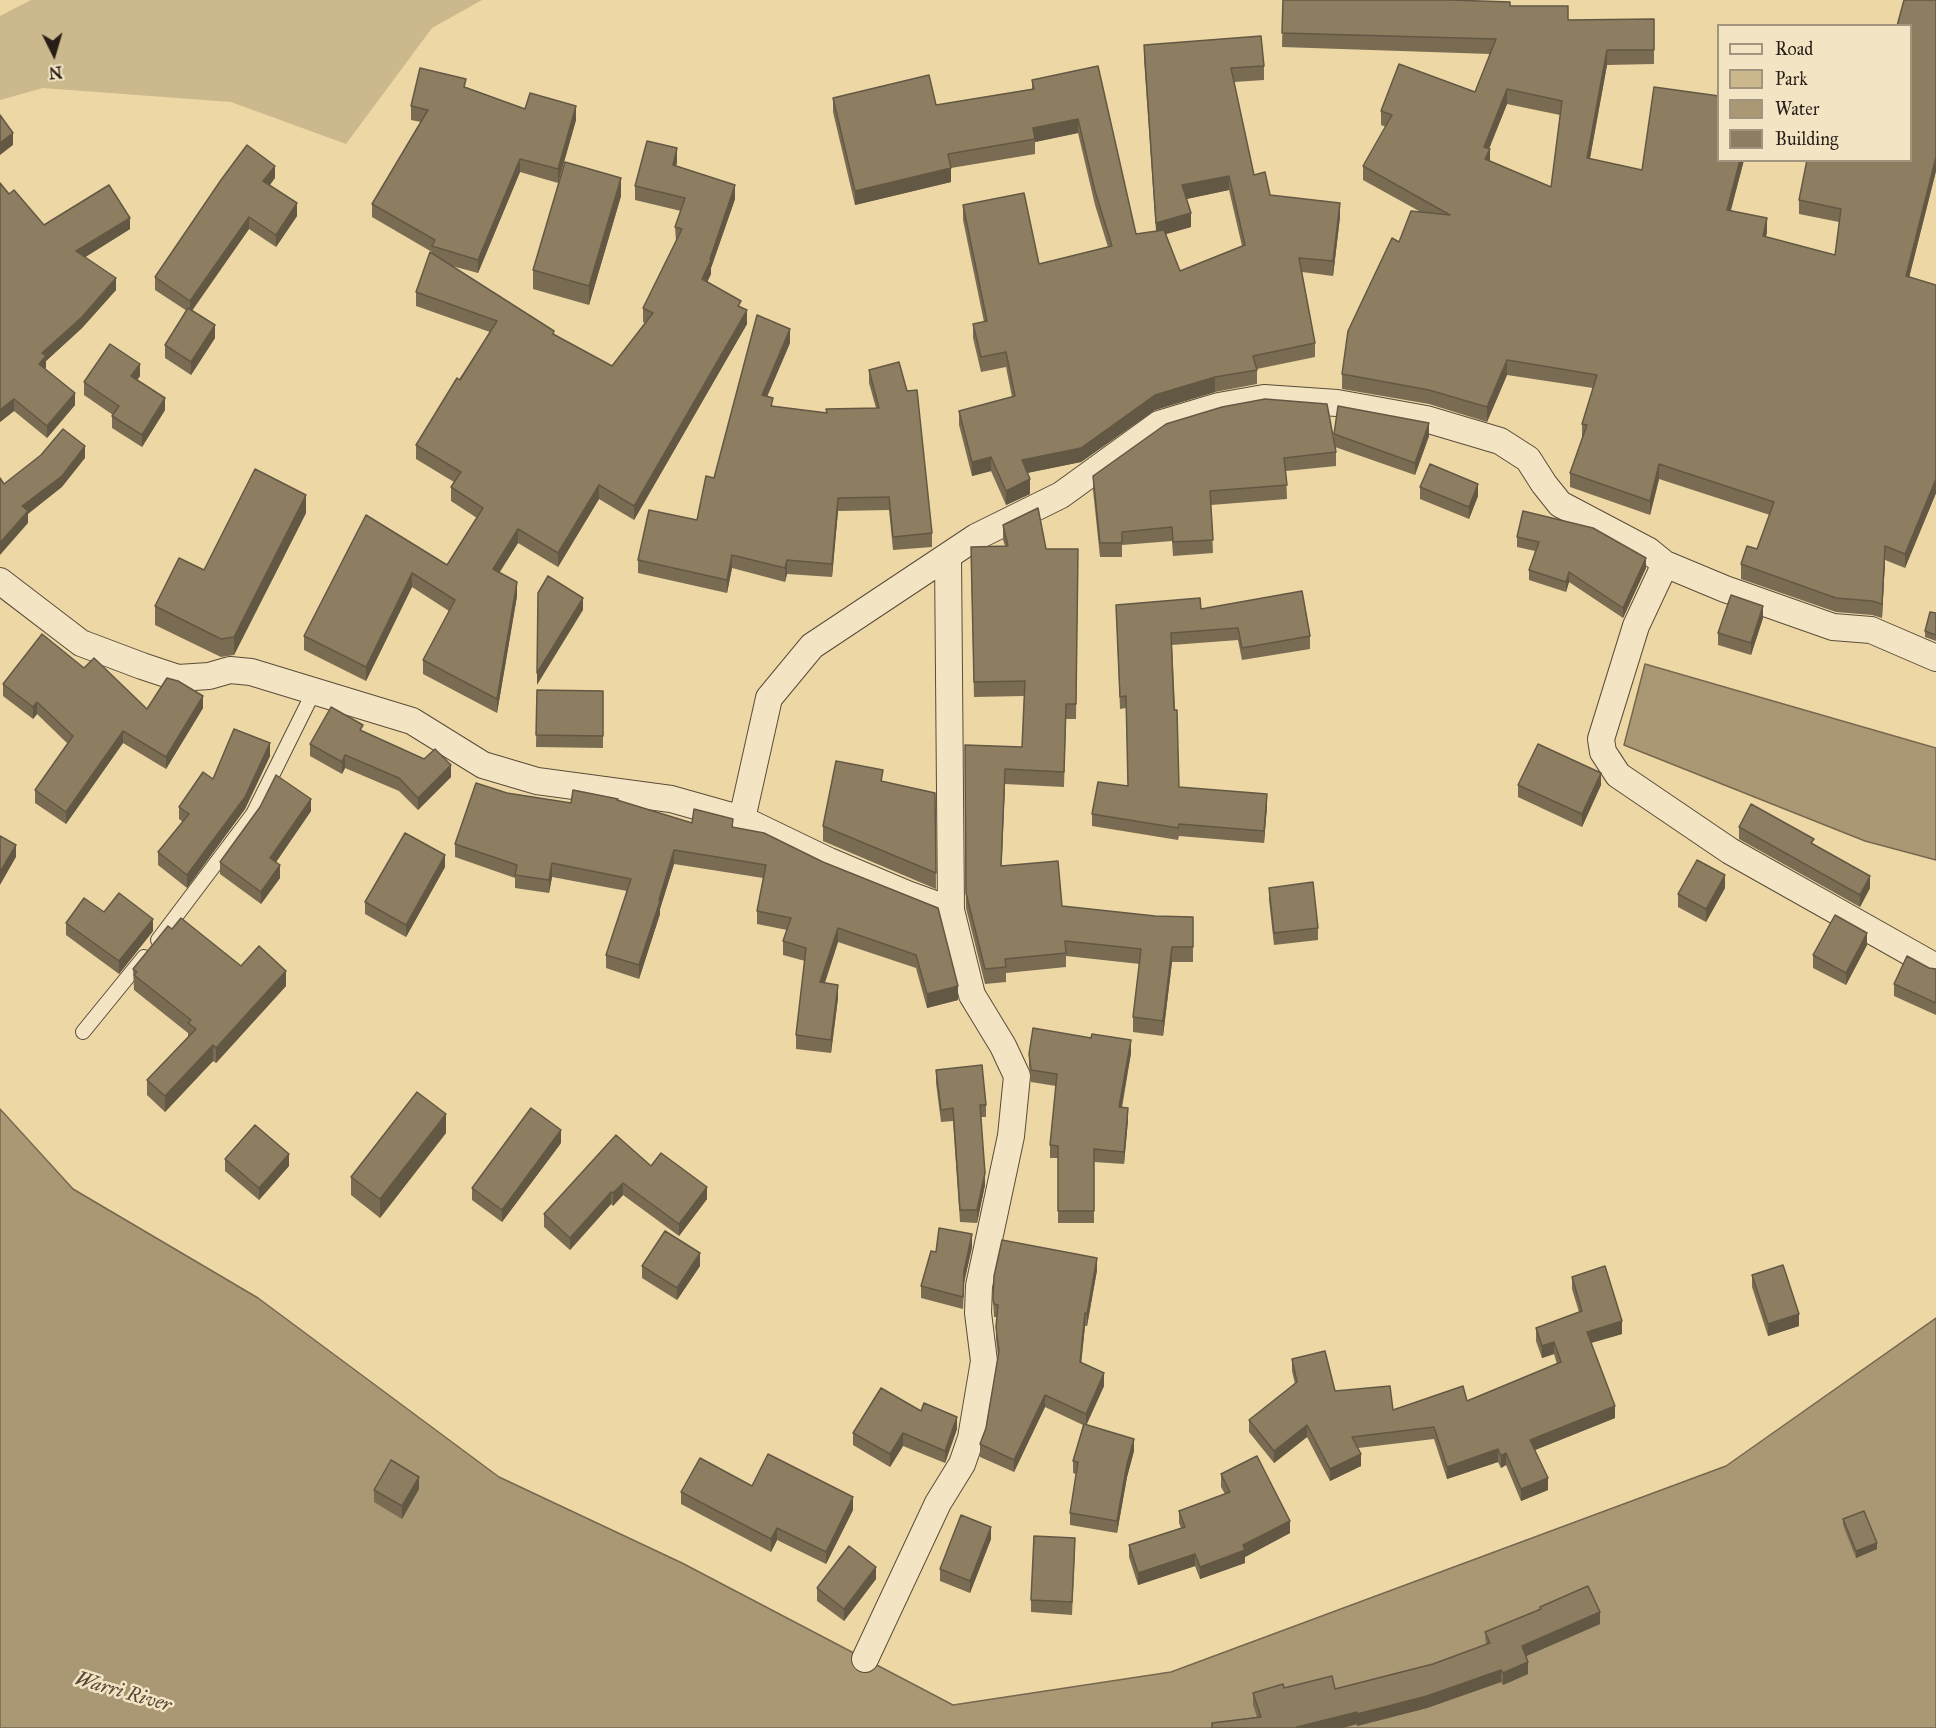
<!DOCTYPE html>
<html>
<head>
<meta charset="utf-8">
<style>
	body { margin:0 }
	#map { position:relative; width:1936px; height:1728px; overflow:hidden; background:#ecd7a5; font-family:"IM FELL Great Primer",serif }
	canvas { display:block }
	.legend { position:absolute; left:1717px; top:24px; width:195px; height:138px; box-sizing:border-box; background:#f3e5c4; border:2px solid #a2957f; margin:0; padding:8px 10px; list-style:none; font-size:18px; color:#291e17 }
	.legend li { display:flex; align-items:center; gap:12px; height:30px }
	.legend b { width:30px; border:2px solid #a2957f }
	.north { position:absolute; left:24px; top:24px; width:60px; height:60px; -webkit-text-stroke:4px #f3e5c4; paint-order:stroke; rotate:175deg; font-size:16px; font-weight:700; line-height:24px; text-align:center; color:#291e17 }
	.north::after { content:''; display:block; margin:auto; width:21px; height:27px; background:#291e17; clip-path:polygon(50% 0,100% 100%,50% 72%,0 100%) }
</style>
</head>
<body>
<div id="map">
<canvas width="1936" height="1728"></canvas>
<ul class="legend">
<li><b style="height:8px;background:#f3e5c4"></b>Road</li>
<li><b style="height:16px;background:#cbb88d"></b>Park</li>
<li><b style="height:16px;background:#aa9875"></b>Water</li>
<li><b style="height:16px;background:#8e7e61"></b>Building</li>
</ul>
<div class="north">N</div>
</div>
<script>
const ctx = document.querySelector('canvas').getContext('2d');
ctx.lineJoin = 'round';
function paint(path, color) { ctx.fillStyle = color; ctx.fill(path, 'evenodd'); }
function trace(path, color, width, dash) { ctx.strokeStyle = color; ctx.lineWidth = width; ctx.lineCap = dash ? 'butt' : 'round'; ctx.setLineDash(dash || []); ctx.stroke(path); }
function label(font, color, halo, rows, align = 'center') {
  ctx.font = font + ' "IM FELL Great Primer",serif'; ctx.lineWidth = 5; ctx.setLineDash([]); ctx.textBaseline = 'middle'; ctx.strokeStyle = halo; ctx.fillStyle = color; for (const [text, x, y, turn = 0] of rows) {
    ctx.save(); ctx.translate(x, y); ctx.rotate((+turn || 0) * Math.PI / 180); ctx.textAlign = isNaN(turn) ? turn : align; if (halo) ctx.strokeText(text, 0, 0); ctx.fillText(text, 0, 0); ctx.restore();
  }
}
paint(new Path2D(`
	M31 0H482L432 28 346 144 231 102 43 88 0 100V16Z`), '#cbb88d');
const water = new Path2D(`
	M1645 664 1936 748V860L1865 841 1624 745Z
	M0 1109 73 1189 258 1298 499 1477 682 1563 953 1705 1171 1672 1726 1466 1936 1318V1728H0Z`);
paint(water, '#aa9875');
trace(water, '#76674f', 1.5);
const lane = new Path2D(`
	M158 940 253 814 314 691
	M83 1032 144 957`);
const street = new Path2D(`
	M1665 564 1636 626 1601 739 1603 752 1618 775 1730 851 1936 967
	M0 581 81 643 142 666 178 678 209 676 230 670 251 672 412 721 483 765 537 781 671 799 742 819 829 861 907 894 951 910
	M742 819 769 698 812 646 976 537 1061 495 1159 424 1219 406 1264 398 1337 403 1426 419 1500 441 1528 459 1544 484 1560 504 1649 551 1665 564 1725 589 1833 627 1871 630 1936 658
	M865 1659 938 1503 962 1464 971 1438 984 1361 978 1313 979 1286 1011 1136 1017 1076 1003 1046 972 995 951 910 948 556`);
trace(lane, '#5a4c3a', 16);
trace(street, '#5a4c3a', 28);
trace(lane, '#f3e5c4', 14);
trace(street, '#f3e5c4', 26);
paint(new Path2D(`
	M1283 0 1510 6 1568 20 1654 19V64L1607 65 1590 159 1642 170 1719 160H1744L1731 210 1767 232 1766 237 1835 255 1839 222 1799 214V200L1911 160 1936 0V171L1909 277 1936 285V493L1905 568 1885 560 1882 618 1872 615 1836 612 1741 579V564L1757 549 1770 515 1659 479 1650 515 1570 487V473L1582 438V424L1593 388 1507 375 1487 422 1429 404 1342 389V374L1399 242 1419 211 1363 180V166L1386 127 1381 125V111L1475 92 1490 54 1282 47ZM1507 104 1560 115 1551 187 1490 161 1489 149Z
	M1144 45 1264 66V80L1234 82 1254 175 1270 195 1340 217 1333 276 1302 272 1315 343V357L1257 369V384L1215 392 1155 410 1081 462 1027 473 1030 494 1006 505 991 471 972 476 959 425V411L1012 397 1006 367 981 372 973 338V324L984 322 963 220V205L1039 264 1108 247 1095 205 1078 133 1035 142V154L951 168V182L855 205 833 112V98L936 105 1032 89V80L1098 66 1136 234 1156 231 1144 59ZM1229 190 1242 246 1180 271 1166 234 1191 227 1186 199Z
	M466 87 525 109 576 120 558 183 520 172 478 273 452 266 554 335 612 366 645 323 643 322V308L676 241 675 227 681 211 635 200V186L677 162 676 166 735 199 711 268V274L707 282 741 307 747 324 634 520 599 499 558 567 518 543 499 572 517 596 497 713 423 674V660L449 611 412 587 366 681 304 650V636L366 515 447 565 477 518 451 501V487L454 482 416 459V445L490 332 416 306V292L432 252 372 217V204L421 122 411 120V106Z
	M275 178 270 185 297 216 276 247 249 229 192 311 215 338 191 375 165 358V345L187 311 155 290V277Z
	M0 183 9 194 44 225 130 229 85 257 116 290 82 328 46 361 45 369 75 405 47 438 14 411 0 422Z
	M621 196 589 305 533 289V270Z
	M790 343 767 397 773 406 827 413 876 408 869 383V370L932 533V547L893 550 889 510 838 511 832 577 787 574 785 582 732 568 727 593 638 573V560L697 520 714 478Z
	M140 376 137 380 165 410 142 447 112 428V416L113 415 84 395V382Z
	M1334 434 1429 436 1415 475 1335 447 1336 452V466L1286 471 1287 499 1211 505 1213 553 1173 556 1172 541 1122 545V557H1100L1093 490V476L1334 438Z
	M1420 487 1478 496 1469 519 1420 499Z
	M306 513 234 655 221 657 155 625V606L204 570Z
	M1003 525 1046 549H1078L1076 719H1066L1064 787 1005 784 1001 866 1062 906 1155 916 1193 917V962H1172L1163 1036 1133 1032V1017L1140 964 1066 956V967L1006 973V982L985 984 966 908 965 745 1022 747 1024 696 974 697 971 562 1005 546 1003 540Z
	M1517 537 1646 568 1623 618 1569 582 1566 592 1529 580V570L1535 551 1517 547Z
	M1116 605 1201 609 1310 636V649L1242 660 1238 640 1172 645 1179 787 1267 806 1264 843 1179 836 1178 840 1092 826V814L1128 786 1126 708 1120 709Z
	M1936 613V641L1925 637V631Z
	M1763 618 1751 655 1718 645V633Z
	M84 668 147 709 203 708 166 769 123 743 66 824 35 803V790L68 744 37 714 33 719 3 696V684Z
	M537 690 603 691V748L536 747Z
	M363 731 451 777 418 810 399 791 345 768 342 774 310 756V744Z
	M270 756 245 809 187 888 158 865V852L183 822 179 819V807L213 779Z
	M1518 785H1601L1582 827 1518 797Z
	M507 793 571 803 618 801 692 823 733 827 823 862 938 908 958 1000 927 1008 916 968 838 942 825 983 838 998 831 1053 796 1049V1035L805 961 783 955V941L787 930 757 924V911L763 878 674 864 660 909V914L639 979 606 968V955L627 891 552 877 549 893 515 888V878L455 857V844Z
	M935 793 936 889 823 841V826Z
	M311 811 276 862 280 878 261 904 220 874V862Z
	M1739 827 1870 888 1860 907 1739 839Z
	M445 867 406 937 365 914V902Z
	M1269 888 1318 928V940L1274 945 1269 900Z
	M1725 888 1706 922 1678 907V894Z
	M104 912 153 931 119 974 66 935V923Z
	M172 929 241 966 286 986 216 1063 213 1061 165 1112 147 1095V1080L188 1037V1033L134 990 133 969Z
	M1867 945 1846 985 1813 968V955Z
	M1929 968 1936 969V1015L1894 996V984Z
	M1131 1053 1122 1108 1128 1120 1124 1164 1094 1162V1223H1058V1158H1050V1145L1056 1086 1031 1082 1029 1066V1054Z
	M936 1070 986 1105V1117H981L985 1185 977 1223 960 1222 953 1121 941 1122 936 1083Z
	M446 1133 380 1218 351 1195V1177Z
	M561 1143 502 1222 472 1200V1188Z
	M225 1159 289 1166 259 1200 225 1171Z
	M651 1166 707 1199 679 1236 623 1195 613 1206 611 1204 570 1250 544 1227V1214Z
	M972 1247 964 1283 963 1309 921 1298V1286L936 1252Z
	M642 1266H700L677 1300 642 1278Z
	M1097 1270 1087 1326H1085L1081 1363 1104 1386 1086 1425 1134 1451 1127 1477 1117 1533 1070 1525V1513L1076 1474 1073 1473V1461L1083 1425 1045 1407 1014 1472 980 1457V1444L986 1428 998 1356 996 1339 997 1317H994L993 1300Z
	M1752 1275 1799 1326 1768 1336 1752 1287Z
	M1572 1277 1622 1334 1591 1343 1615 1418 1535 1450 1548 1490 1521 1501 1506 1465 1501 1468 1498 1462 1447 1479 1434 1439 1358 1448 1361 1466 1330 1481 1307 1437 1274 1463 1249 1432V1420L1295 1384 1292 1371V1359L1335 1391 1393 1410 1467 1401 1557 1364 1554 1354 1542 1358 1536 1341V1328L1579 1312 1572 1289Z
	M921 1411 957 1429 945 1463 903 1446 890 1467 853 1445V1433Z
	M1221 1474 1290 1533 1245 1557V1563L1200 1579 1195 1566 1138 1585 1129 1557V1545L1181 1528 1179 1523V1511L1225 1494 1221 1487Z
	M752 1486 853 1510 826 1564 777 1540 771 1552 681 1504V1492Z
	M419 1489 402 1519 374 1502V1490Z
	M1843 1519 1877 1549 1856 1558 1843 1525Z
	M991 1539 970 1593 940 1581V1569Z
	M1075 1550 1072 1615 1031 1612V1600Z
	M876 1579 844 1621 817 1601V1588Z
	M1540 1607 1600 1624 1526 1656 1528 1674 1503 1685 1501 1682 1427 1708 1357 1726V1724L1342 1728H1212V1723L1257 1717 1253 1705V1693L1284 1688 1335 1689 1433 1664 1486 1645 1485 1632 1540 1610Z`), '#7a6c53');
paint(new Path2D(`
	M1607 50V65L1587 173V158Z
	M1507 89V104L1484 161V147Z
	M576 106V120L558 183V169Z
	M1078 119V133L1035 142 1033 128Z
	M13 133V145L0 155V143Z
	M677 148V162L673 179V165Z
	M1490 149V163L1485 159Z
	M1936 157V171L1906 290V276Z
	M520 159V172L478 273V260Z
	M1740 160H1744L1727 224V210Z
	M275 166V178L263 193V181Z
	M951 168V182L855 205V191Z
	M1229 176V190L1182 200V185Z
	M621 178V196L589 305V286Z
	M735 185V199L711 268V274L702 293V279Z
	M297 203V216L276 247V235Z
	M1340 203V217L1333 276V261Z
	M1191 213V227L1156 237V223Z
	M249 217V229L190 313V301Z
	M130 218V229L76 263V251Z
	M1767 218V232L1763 250V236Z
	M116 278V290L82 328 46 361V368L39 375V364L42 353Z
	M747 310V324L634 520V506Z
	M215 325V338L191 375V362Z
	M790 329V343L762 408V395Z
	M1507 360V375L1487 422V407Z
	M140 364V376L131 389V376Z
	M1215 377V392L1155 410 1081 462 1022 474V460L1155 395Z
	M75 393V405L47 438V426Z
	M165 398V410L142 447V435Z
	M14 399V411L0 422V410Z
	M1429 423V436L1415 475V463Z
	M85 446V458L62 487 28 514V523L0 555V543L22 506Z
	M991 457V471L972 476V462Z
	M1659 464V479L1650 515V501Z
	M1030 479V494L1006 505V491Z
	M1936 479V493L1905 568V554Z
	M1478 484V496L1469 519V507Z
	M599 485V499L558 567V553Z
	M306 495V513L234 655V637Z
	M838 498V511L832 577V564Z
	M518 529V543L493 583V569Z
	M1885 546V560L1882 618V604Z
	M732 555V568L727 593V580Z
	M1646 558V568L1623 618V608Z
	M787 560V574L785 582V568Z
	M1569 572V582L1566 592V582Z
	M412 573V587L366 681V667Z
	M517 582V596L497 713V699Z
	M583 598V610L537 685V673Z
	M1763 606V618L1751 655V643Z
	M203 696V708L166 769V757Z
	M37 702V714L33 719V707Z
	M123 731V743L66 824V812Z
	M270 743V756L245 809 187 888V875Z
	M345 755V768L342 774V762Z
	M451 765V777L418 810V798Z
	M1005 769V784L1001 881V866Z
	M1601 773V785L1582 827V814Z
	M1267 794V806L1264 843V831Z
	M311 799V811L270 871V858Z
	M16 845V857L0 885V872Z
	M674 850V864L660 909V914L639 979V965Z
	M445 855V867L406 937V925Z
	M552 863V877L549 893V880Z
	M280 865V878L261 904V892Z
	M1725 875V888L1706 922V909Z
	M1870 876V888L1860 907V895Z
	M153 919V931L119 974V961Z
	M838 928V942L820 996V982Z
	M1867 933V945L1846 985V973Z
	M1172 947V962L1163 1036V1021Z
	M286 971V986L216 1063V1048Z
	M838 985V998L831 1053V1040Z
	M958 986V1000L927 1008V994Z
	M1131 1040V1053L1119 1120V1107Z
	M213 1045V1061L165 1112V1096Z
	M1128 1108V1120L1124 1164V1152Z
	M446 1114V1133L380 1218V1199Z
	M561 1130V1143L502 1222V1210Z
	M289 1154V1166L259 1200V1188Z
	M985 1173V1185L977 1223V1210Z
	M623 1183V1195L613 1206V1193Z
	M707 1187V1199L679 1236V1224Z
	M611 1192V1204L570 1250V1238Z
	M972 1234V1247L964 1283 963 1309 964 1271Z
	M700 1253V1266L677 1300V1288Z
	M1097 1258V1270L1087 1326V1314Z
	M1085 1313V1326L1080 1375V1362Z
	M1799 1314V1326L1768 1336V1324Z
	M1622 1321V1334L1587 1344V1332Z
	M1554 1342V1354L1542 1358V1346Z
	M1104 1373V1386L1086 1426V1414Z
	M1045 1395V1407L1014 1472V1460Z
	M1615 1406V1418L1530 1452V1440Z
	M957 1417V1429L945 1463V1451Z
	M1307 1425V1437L1274 1463V1451Z
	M903 1433V1446L890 1467V1454Z
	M1134 1439V1451L1127 1477 1117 1533V1521L1127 1464Z
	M1498 1449V1462L1447 1479V1467Z
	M1506 1453V1465L1501 1468V1456Z
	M1361 1454V1466L1330 1481V1469Z
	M419 1477V1489L402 1519V1506Z
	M1548 1478V1490L1521 1501V1489Z
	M853 1497V1510L826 1564V1552Z
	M1290 1521V1533L1245 1557V1563L1200 1579V1567Z
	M991 1527V1539L970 1593V1581Z
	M777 1528V1540L771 1552V1539Z
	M1877 1543V1549L1856 1558V1551Z
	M1195 1554V1566L1138 1585V1573Z
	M876 1567V1579L844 1621V1609Z
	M1600 1612V1624L1522 1658V1646Z
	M1528 1662V1674L1503 1685V1673Z
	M1501 1670V1682L1427 1708 1357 1726V1714Z
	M1357 1712V1724L1342 1728H1297Z`), '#635844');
const building = new Path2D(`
	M1283 0H1451L1510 2V6H1568V20L1654 19V50H1607L1587 158 1642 170 1654 87 1719 96V160H1740L1727 210 1767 218 1763 236 1835 255 1841 209 1799 200 1807 160H1911V26H1897L1904 0H1936V157L1906 276 1936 285V479L1905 554 1885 546 1882 604 1872 601 1836 598 1741 564 1747 546 1757 549 1774 502 1659 464 1650 501 1570 473 1587 425 1582 424 1597 375 1507 360 1487 407 1429 390 1342 374 1348 331 1392 238 1399 242 1411 211 1450 215 1363 166 1392 115 1381 111 1399 64 1475 92 1496 39 1282 33ZM1507 89 1562 101 1551 187 1485 159 1490 149 1484 147Z
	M1261 36 1264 66 1231 68 1254 175 1265 172 1270 195 1340 203 1333 261 1299 258 1315 343 1253 356 1257 370 1215 377 1155 395 1081 448 1022 460 1030 479 1006 491 991 457 972 462 959 411 1015 396 1006 352 981 357 973 324 987 321 963 205 1024 193 1039 264 1112 246 1095 191 1078 119 1033 128 1035 139 948 154 951 168 855 191 833 98 929 75 936 105 1034 89 1032 80 1098 66 1136 234 1164 230 1180 271 1245 245 1229 176 1182 185 1191 213 1156 223 1144 45Z
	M420 68 466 79 464 87 525 109 530 93 576 106 558 169 520 159 478 260 432 246 435 240 372 204 428 110 411 106Z
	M0 115 13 133 0 143Z
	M647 141 677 148 673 165 735 185 710 259 711 260 702 279 741 301 738 306 747 310 634 506 599 485 558 553 518 529 493 569 517 582 497 699 423 660 455 600 412 573 366 667 304 636 366 515 447 565 483 508 451 487 461 472 416 445 457 378 460 380 497 321 416 292 430 252 554 331 553 334 612 366 653 313 643 308 682 229 675 227 685 198 635 186Z
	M247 145 275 166 263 181 297 203 276 235 249 217 190 301 155 277 221 180Z
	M565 162 621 178 589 286 533 270Z
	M0 183 9 194 14 190 44 225 109 185 130 218 76 251 116 278 82 317 42 353 46 356 39 364 75 393 47 426 14 399 0 410Z
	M188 308 215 325 191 362 165 345Z
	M757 315 790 329 762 395 773 398 771 406 827 413 826 409 879 408 869 370 899 362 907 391 917 390 932 533 893 537 889 497 838 498 832 564 787 560 785 568 732 555 727 580 638 560 649 510 697 520 706 476 714 478Z
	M110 344 140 364 131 376 165 398 142 435 112 416 119 406 84 382Z
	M1265 399 1327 404 1336 452 1284 458 1287 485 1210 491 1213 540 1173 542 1172 527 1122 532V543H1100L1093 476 1166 424 1222 407Z
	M1338 406 1429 423 1415 463 1334 434Z
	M63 429 85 446 62 476 22 506 28 511 0 543V478L4 484 41 455Z
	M1430 464 1478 484 1469 507 1420 487Z
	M255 469 306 495 234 637 221 639 155 606 179 558 204 570Z
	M1038 508 1046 549H1078L1076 704H1066L1064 772 1005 769 1001 866 1058 861 1062 906 1155 916 1193 917V947H1172L1163 1021 1133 1017 1141 949 1065 941 1066 953 1005 959 1006 967 985 969 966 893 965 745 1022 747 1025 681 974 682 971 547 1008 546 1003 525Z
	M1523 511 1593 528 1646 558 1623 608 1569 572 1566 582 1529 570 1539 542 1517 537Z
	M548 576 583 598 537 673 538 593Z
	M1302 591 1310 636 1242 648 1238 628 1171 633 1174 710H1177L1179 787 1267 794 1264 831 1179 824 1178 828 1092 814 1098 782 1128 786 1126 696 1120 697 1116 605 1200 598 1201 609Z
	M1731 595 1763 606 1751 643 1718 633Z
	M1930 612 1936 613V635L1925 631Z
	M42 634 84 668 94 658 147 709 167 678 178 681 203 696 166 757 123 731 66 812 35 790 73 736 37 702 33 707 3 684Z
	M537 690 603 691V736L536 735Z
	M331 707 363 725 360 730 424 759 435 749 451 765 418 798 399 778 345 755 342 762 310 744Z
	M234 729 270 743 245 797 187 875 158 852 189 814 179 807 203 772 213 779Z
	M1538 744 1601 773 1582 814 1518 785Z
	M836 761 883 770 881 781 935 793 936 873 823 826Z
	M276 775 311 799 270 858 280 865 261 892 220 862 260 807Z
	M476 783 507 793 571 803 573 790 618 799 617 800 692 823 694 809 733 819 732 827 764 833 823 862 938 908 958 986 927 994 916 955 838 928 820 982 838 985 831 1040 796 1035 806 948 783 941 791 918 757 911 766 865 674 850 659 900 660 901 639 965 606 955 631 879 552 863 549 880 515 875 517 865 455 844Z
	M1751 804 1814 839 1811 843 1870 876 1860 895 1739 827Z
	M405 833 445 855 406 925 365 902Z
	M0 836 16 845 0 872Z
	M1697 860 1725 875 1706 909 1678 894Z
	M1313 882 1318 928 1274 933 1269 888Z
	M119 893 153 919 119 961 66 923 84 898 104 912Z
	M1835 915 1867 933 1846 973 1813 955Z
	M181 918 241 966 259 946 286 971 216 1048 213 1045 165 1096 147 1080 196 1029 188 1023 191 1020 134 975 137 972 133 969 168 926 172 929Z
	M1907 956 1929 968 1936 969V1003L1894 984Z
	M1033 1028 1091 1038 1092 1034 1131 1040 1119 1107 1128 1108 1124 1152 1094 1149V1211H1058V1146L1050 1145 1057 1074 1031 1070 1029 1054Z
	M982 1065 986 1105H980L985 1173 977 1210H960L953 1108 941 1110 936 1070Z
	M417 1092 446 1114 380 1199 351 1177Z
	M531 1108 561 1130 502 1210 472 1188Z
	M255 1125 289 1154 259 1188 225 1159Z
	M616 1135 651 1166 661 1153 707 1187 679 1224 623 1183 613 1193 611 1192 570 1238 544 1214Z
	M939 1228 972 1234 964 1271 963 1297 921 1286 931 1251 936 1252Z
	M665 1231 700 1253 677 1288 642 1266Z
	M1002 1240 1097 1258 1087 1314 1085 1313 1080 1362 1104 1373 1086 1414 1045 1395 1014 1460 980 1444 986 1428 999 1351 996 1327 998 1305 994 1304 993 1300 994 1276Z
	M1783 1265 1799 1314 1768 1324 1752 1275Z
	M1605 1266 1622 1321 1587 1332 1615 1406 1530 1440 1548 1478 1521 1489 1506 1453 1501 1456 1498 1449 1447 1467 1434 1427 1352 1437 1361 1454 1330 1469 1307 1425 1274 1451 1249 1420 1297 1382 1292 1359 1325 1351 1335 1391 1390 1386 1393 1410 1463 1386 1467 1401 1561 1362 1554 1342 1542 1346 1536 1328 1582 1311 1572 1277Z
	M881 1388 921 1411 924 1403 957 1417 945 1451 903 1433 890 1454 853 1433Z
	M1084 1424 1134 1439 1127 1464 1117 1521 1070 1513 1078 1462 1073 1461Z
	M768 1454 853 1497 826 1552 777 1528 771 1539 681 1492 700 1458 752 1486Z
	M1257 1456 1290 1521 1243 1545 1245 1550 1200 1567 1195 1554 1138 1573 1129 1545 1185 1527 1179 1511 1230 1492 1221 1474Z
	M391 1460 419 1477 402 1506 374 1490Z
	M1864 1511 1877 1543 1856 1551 1843 1519Z
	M961 1515 991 1527 970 1581 940 1569Z
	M1034 1536 1075 1538 1072 1602 1031 1600Z
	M849 1546 876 1567 844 1609 817 1588Z
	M1588 1586 1600 1612 1522 1646 1528 1662 1503 1673 1501 1670 1427 1696 1357 1714V1712L1297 1727V1728H1212V1723L1261 1717 1253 1693 1283 1684 1284 1688 1332 1676 1335 1689 1433 1664 1490 1643 1485 1632 1541 1609 1540 1607Z`);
paint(building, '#8e7e61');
trace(building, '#635844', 1.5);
label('italic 20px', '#564938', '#f3e5c4', [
	["Warri River",123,1693,16]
]);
</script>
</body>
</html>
